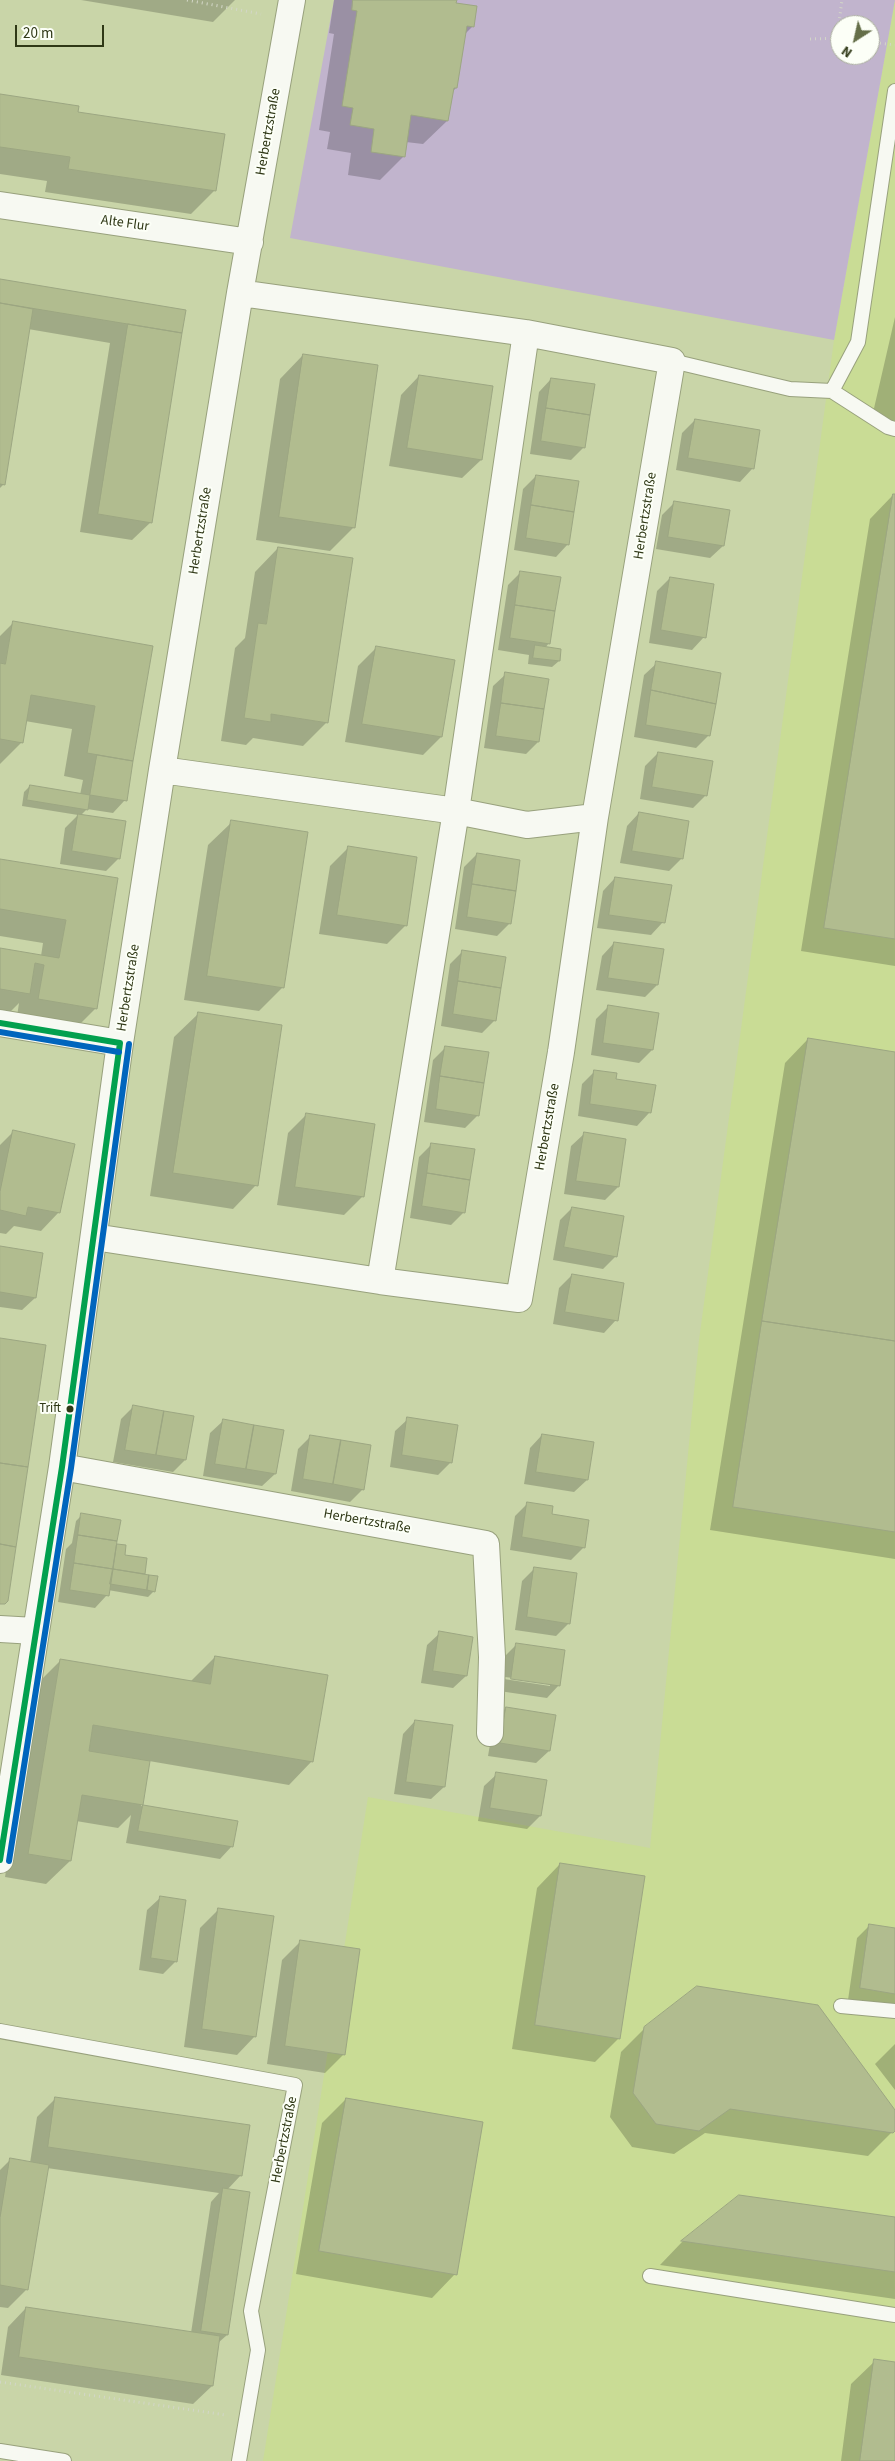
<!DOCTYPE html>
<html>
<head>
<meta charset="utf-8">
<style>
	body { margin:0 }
	#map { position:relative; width:895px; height:2461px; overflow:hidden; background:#c9d5a8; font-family:"Source Sans 3",sans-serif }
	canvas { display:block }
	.north { position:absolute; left:830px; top:15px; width:50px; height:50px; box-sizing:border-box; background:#fcfff7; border:1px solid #aaaf9d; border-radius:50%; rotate:215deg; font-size:14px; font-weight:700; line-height:20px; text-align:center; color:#2f3816 }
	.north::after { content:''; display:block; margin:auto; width:18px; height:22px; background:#656f49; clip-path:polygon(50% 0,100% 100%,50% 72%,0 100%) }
	.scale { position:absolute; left:15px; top:25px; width:89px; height:22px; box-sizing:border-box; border:2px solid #2f3816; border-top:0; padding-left:6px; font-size:15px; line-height:18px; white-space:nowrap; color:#2f3816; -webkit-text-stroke:4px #fcfff7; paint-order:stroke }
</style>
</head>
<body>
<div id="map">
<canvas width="895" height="2461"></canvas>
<div class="north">N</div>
<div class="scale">20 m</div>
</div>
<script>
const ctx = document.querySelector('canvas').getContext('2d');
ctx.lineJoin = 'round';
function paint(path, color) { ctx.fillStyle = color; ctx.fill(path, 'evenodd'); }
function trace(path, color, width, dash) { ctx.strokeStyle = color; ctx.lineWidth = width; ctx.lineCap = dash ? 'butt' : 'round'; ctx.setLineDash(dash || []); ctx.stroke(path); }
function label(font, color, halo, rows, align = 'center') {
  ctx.font = font + ' "Source Sans 3",sans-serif'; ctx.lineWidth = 4; ctx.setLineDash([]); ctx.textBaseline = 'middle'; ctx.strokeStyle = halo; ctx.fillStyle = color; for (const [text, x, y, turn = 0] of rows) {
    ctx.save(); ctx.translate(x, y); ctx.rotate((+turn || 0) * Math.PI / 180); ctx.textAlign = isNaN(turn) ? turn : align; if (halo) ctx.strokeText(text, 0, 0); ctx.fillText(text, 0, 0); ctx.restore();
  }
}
paint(new Path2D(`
	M895 0V2461H263L368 1797 650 1848 699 1340 834 340Z`), '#c9dc95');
paint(new Path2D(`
	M334 0H895L834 340 290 238ZM840 25H870V55H840Z`), '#c1b4cd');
paint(new Path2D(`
	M81 0H235L213 22Z
	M334 0H456L455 4 472 27 464 35 456 88 452 92 447 121 423 144 406 142 404 156 380 180 348 175 351 153 327 149 330 132 319 130 334 34 329 33Z
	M0 96 76 113 215 190 191 214 45 192 47 181 0 174Z
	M0 280 184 311 151 522 132 540 80 532 110 343 28 329 4 484 0 488Z
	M895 317V422L872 417Z
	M303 355 354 527 330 551 256 540 280 379Z
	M419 376 481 460 462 478 389 466 401 395Z
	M551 379 584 447 571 460 530 454 539 392Z
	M695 420 759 431 752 469 740 482 676 470 682 433Z
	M536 476 568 544 556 557 514 550 523 489Z
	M893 495H895V966L801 951 870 519Z
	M674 503 723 546 710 558 656 549 662 515Z
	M278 548 327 722 303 746 253 738 246 745 221 741 235 648 245 638 255 572Z
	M521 572 549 643 545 648 560 650 559 661 552 667 528 664 529 655 498 650 508 585Z
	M670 578 704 637 692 650 649 643 657 591Z
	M13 623 151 647 125 800 113 813 87 809 80 816 119 858 106 871 60 864 65 828 78 815 22 806 24 792 30 786 80 795 83 780 64 776 72 729 25 721 22 742 0 764V636Z
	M376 648 441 737 423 755 345 742 358 666Z
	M657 663 709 735 696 748 634 737 644 675Z
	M506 674 538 742 526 754 484 748 493 686Z
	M658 753 711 762 705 796 693 808 640 799 645 766Z
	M639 813 682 858 669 871 620 863 627 826Z
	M232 822 283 987 259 1011 184 1000 208 845Z
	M348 848 406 925 387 944 319 934 330 866Z
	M477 854 510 923 497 936 455 929 464 867Z
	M0 860 116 879 96 1008 72 1032 16 1023 19 1003 5 1017 0 1016V949L41 956 43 943 0 936Z
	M615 878 663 922 651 935 597 928 603 891Z
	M614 943 657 985 645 997 596 990 602 956Z
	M463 951 495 1020 482 1033 441 1026 450 964Z
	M609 1006 657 1014 652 1050 639 1063 591 1055 596 1019Z
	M198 1014 256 1185 233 1209 150 1196 174 1037Z
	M808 1039 895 1053V1559L710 1530 785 1063Z
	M446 1047 478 1115 465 1128 424 1122 433 1060Z
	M595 1071 615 1080 655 1086 649 1113 637 1126 578 1116 582 1084Z
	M307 1114 373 1125 362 1197 344 1215 277 1205 288 1133Z
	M13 1132 59 1212 41 1231 14 1226 6 1234 0 1233V1145Z
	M584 1134 625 1140 618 1187 605 1200 564 1194 571 1146Z
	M432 1144 464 1212 451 1225 410 1218 419 1157Z
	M572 1208 616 1256 603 1269 553 1260 560 1220Z
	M0 1247 35 1298 22 1310 0 1307Z
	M572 1275 616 1320 604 1333 553 1324 559 1288Z
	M133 1407 185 1460 173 1472 113 1462 121 1419Z
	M408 1419 451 1462 438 1475 390 1467 395 1431Z
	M223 1421 275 1474 262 1486 203 1476 210 1433Z
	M542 1435 587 1480 574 1492 524 1484 530 1448Z
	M311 1436 363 1489 350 1502 291 1491 298 1449Z
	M528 1503 550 1515 584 1547 571 1560 510 1550 515 1516Z
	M82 1515 115 1545 125 1546 123 1556 146 1559 143 1575 154 1591 148 1597 108 1590 107 1595 95 1608 58 1602 66 1549 72 1543 76 1521Z
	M535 1568 569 1623 556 1636 515 1630 522 1581Z
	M440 1633 466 1676 453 1688 421 1683 427 1645Z
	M516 1645 559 1685 547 1698 499 1691 504 1657ZM505 1677 550 1683V1686L504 1679Z
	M215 1657 312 1761 289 1785 149 1761 141 1806 236 1822 232 1846 220 1859 126 1843 131 1815 118 1828 76 1821 70 1861 46 1884 5 1877 37 1684 60 1661 191 1681Z
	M506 1708 549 1751 536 1763 488 1756 494 1721Z
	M415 1721 444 1787 431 1799 394 1794 403 1734Z
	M497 1774 546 1781 540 1816 527 1829 478 1821 484 1786Z
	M560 1864 619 2038 595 2062 512 2049 537 1888Z
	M160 1898 176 1961 163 1974 139 1970 147 1910Z
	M219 1909 255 2036 237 2055 184 2047 200 1928Z
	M870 1925 895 1929V2004L891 2007 848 2000 857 1938Z
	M301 1941 344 2054 325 2073 267 2064 282 1960Z
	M645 2028 895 2112V2129L868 2156 705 2133 674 2154 632 2147 610 2117 621 2052Z
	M895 2044V2090L875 2064Z
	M56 2098 241 2175 227 2190V2335L218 2343 212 2386 193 2404 1 2375 8 2327 26 2308 191 2333 211 2202 219 2193 47 2168 27 2289 8 2308 0 2307V2170L10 2160 30 2163 37 2117Z
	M346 2099 455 2274 432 2298 296 2274 322 2123Z
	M739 2196 895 2218V2299L660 2265 682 2242Z
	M875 2361 895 2363V2461H841L851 2384Z`), '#0003');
const building = new Path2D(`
	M353 0H457L456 3 477 6 474 27 467 26 457 88H454L448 121 411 115 405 157 371 152 374 129 350 125 353 108 342 106 357 11 352 10Z
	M0 94 79 106 78 112 225 134 216 191 68 169 70 157 0 147Z
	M0 279 186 310 182 333 0 303Z
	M0 303 33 309 5 485 0 484Z
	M128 324 182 333 152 523 98 514Z
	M303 354 378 365 355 528 279 517Z
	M419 375 493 386 482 460 407 448Z
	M551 378 595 384 590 415 546 408Z
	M546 408 590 415 585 448 541 441Z
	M695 419 760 430 754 469 688 458Z
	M536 475 579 481 574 512 531 505Z
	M893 494H895V939L824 928Z
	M674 501 730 510 724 546 668 537Z
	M531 505 574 512 569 545 526 538Z
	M278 547 353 558 328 723 271 714V722L244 718 258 623 266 624Z
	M520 571 561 577 555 611 515 605Z
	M670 577 714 584 706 638 661 630Z
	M515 605 555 611 550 644 510 638Z
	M13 621 153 646 133 761 87 753 95 706 31 695 23 743 0 739V663L5 664Z
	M535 645 561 649 560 661 533 658Z
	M376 646 455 660 442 737 362 724Z
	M656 661 721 673 716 704 651 690Z
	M505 672 549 679 544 709 501 703Z
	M651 690 716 704 710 736 646 725Z
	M501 703 544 709 539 742 496 736Z
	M658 752 713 761 707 796 652 787Z
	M97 755 133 761 127 801 90 795Z
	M30 785 90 795 88 810 27 800Z
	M639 812 689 821 683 859 632 851Z
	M78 814 126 821 120 859 72 851Z
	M231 820 308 832 284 988 207 976Z
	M348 846 417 857 407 926 337 915Z
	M477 853 520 860 516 891 472 884Z
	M0 859 118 878 97 1009 38 999 44 965 35 963 30 994 0 989V948L59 958 66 920 0 909Z
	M615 877 672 885 665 923 609 915Z
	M472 884 516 891 511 924 467 917Z
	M614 942 664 949 658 985 608 978Z
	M462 950 506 957 501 988 458 981Z
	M458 981 501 988 496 1021 453 1014Z
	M608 1005 659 1013 653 1050 603 1043Z
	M198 1012 282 1025 258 1186 173 1173Z
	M808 1038 895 1052V1341L762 1321Z
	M445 1046 489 1052 484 1083 440 1076Z
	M594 1070 617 1073 616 1079 656 1085 651 1113 590 1104Z
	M440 1076 484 1083 479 1116 436 1109Z
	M306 1113 375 1124 364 1197 295 1187Z
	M13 1130 75 1144 60 1213 28 1207 26 1216 0 1210V1192Z
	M584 1132 626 1139 619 1187 576 1181Z
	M431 1143 475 1149 470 1180 427 1173Z
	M427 1173 470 1180 465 1213 422 1206Z
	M572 1207 624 1216 617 1257 564 1247Z
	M0 1246 43 1253 36 1298 0 1292Z
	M572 1274 624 1283 618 1321 565 1312Z
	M762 1321 895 1341V1532L733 1507Z
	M0 1338 46 1345 28 1467 0 1463Z
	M133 1405 164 1411 156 1455 125 1450Z
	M164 1411 194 1416 186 1460 156 1455Z
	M407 1417 458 1425 452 1463 402 1455Z
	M223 1419 254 1425 246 1469 215 1464Z
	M254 1425 284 1430 276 1474 246 1469Z
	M542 1434 594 1442 588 1480 536 1472Z
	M310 1435 341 1440 333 1484 303 1479Z
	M341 1440 371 1445 364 1490 333 1484Z
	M0 1463 28 1467 16 1547 0 1544Z
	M527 1502 553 1506 552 1514 589 1520 585 1548 522 1537Z
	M81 1513 121 1520 117 1541 78 1535Z
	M78 1535 117 1541 113 1569 74 1563Z
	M0 1544 16 1547 8 1601 5 1604H0Z
	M117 1544 126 1545 125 1555 147 1558 145 1574 113 1569Z
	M74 1563 113 1569 109 1596 70 1590Z
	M534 1567 577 1573 570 1624 527 1617Z
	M113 1569 149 1575 147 1590 110 1584Z
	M149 1575 158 1576 155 1592 147 1590Z
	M439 1631 473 1637 467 1676 433 1671Z
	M516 1643 565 1650 560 1686 511 1679Z
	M215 1656 328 1675 313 1762 93 1725 89 1751 150 1761 143 1805 82 1795 71 1861 28 1854 60 1659 210 1684Z
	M506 1707 556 1715 550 1751 500 1743Z
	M415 1720 453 1725 445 1787 406 1782Z
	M496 1772 547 1780 541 1816 490 1808Z
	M143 1805 238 1821 233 1847 138 1831Z
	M560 1863 645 1876 620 2039 535 2025Z
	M160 1896 186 1900 177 1962 151 1958Z
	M218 1908 274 1916 256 2037 202 2029Z
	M869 1924 895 1928V1994L860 1988Z
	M300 1940 360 1949 345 2055 285 2046Z
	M697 1986 818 2005 895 2110V2131L893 2133 730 2109 699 2131 656 2124 633 2093 644 2027Z
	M55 2097 250 2125 242 2176 48 2147Z
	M346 2098 483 2122 457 2275 319 2251Z
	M10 2158 49 2165 28 2290 0 2285V2218Z
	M223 2188 250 2192 228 2335 201 2331Z
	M739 2195 895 2217V2272L681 2241Z
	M26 2307 220 2336 213 2386 19 2357Z
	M874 2359 895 2362V2461H860Z`);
paint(building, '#b1bc8f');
trace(building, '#9ca682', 1);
const service = new Path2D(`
	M672 361 790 389 832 391 858 342 895 91
	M832 391 888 427 895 429
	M841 2006 895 2011
	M0 2031 295 2085 251 2311 258 2350 239 2461
	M650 2276 895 2315
	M0 2451 64 2461`);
const minor = new Path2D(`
	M0 205 250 242
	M162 770 456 811 527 825 595 817
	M0 1023 120 1043
	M94 1237 380 1281 519 1299 561 1052 595 817 672 361 526 333 240 293
	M380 1281 456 811 526 333
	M62 1467 486 1544 492 1657 490 1733
	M0 1629 35 1631
	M0 1860 62 1467 120 1043 162 770 240 293 292 0`);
trace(service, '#98a17d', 16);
trace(minor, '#98a17d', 28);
trace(new Path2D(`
	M187 0 261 14
	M837 38 842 0
	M810 39 840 38
	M870 42 895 45
	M0 2382 226 2415`), '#d2d6c7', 3, [1, 4]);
trace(service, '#f7f9f2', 14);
trace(minor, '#f7f9f2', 26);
trace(new Path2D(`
	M0 1023 120 1043
	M0 1860 62 1467 120 1043`), '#02a04e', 6);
trace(new Path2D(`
	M0 1032 119 1052
	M9 1861 71 1468 129 1044`), '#0065bd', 6);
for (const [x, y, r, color] of [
	[70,1409,4.5,"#2f3816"]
]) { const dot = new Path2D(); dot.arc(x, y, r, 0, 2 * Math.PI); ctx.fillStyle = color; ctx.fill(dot); trace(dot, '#fcfff7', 2); }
label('13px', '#2f3816', '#fcfff7', [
	["Trift",61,1409]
], 'right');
label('14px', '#2f3816', '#fcfff7', [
	["Herbertzstraße",269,132,-80],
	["Alte Flur",125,224,8],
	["Herbertzstraße",646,516,-81],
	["Herbertzstraße",201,531,-81],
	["Herbertzstraße",129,988,-81],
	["Herbertzstraße",548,1127,-80],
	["Herbertzstraße",367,1522,10],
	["Herbertzstraße",285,2140,-79]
]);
</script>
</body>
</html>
